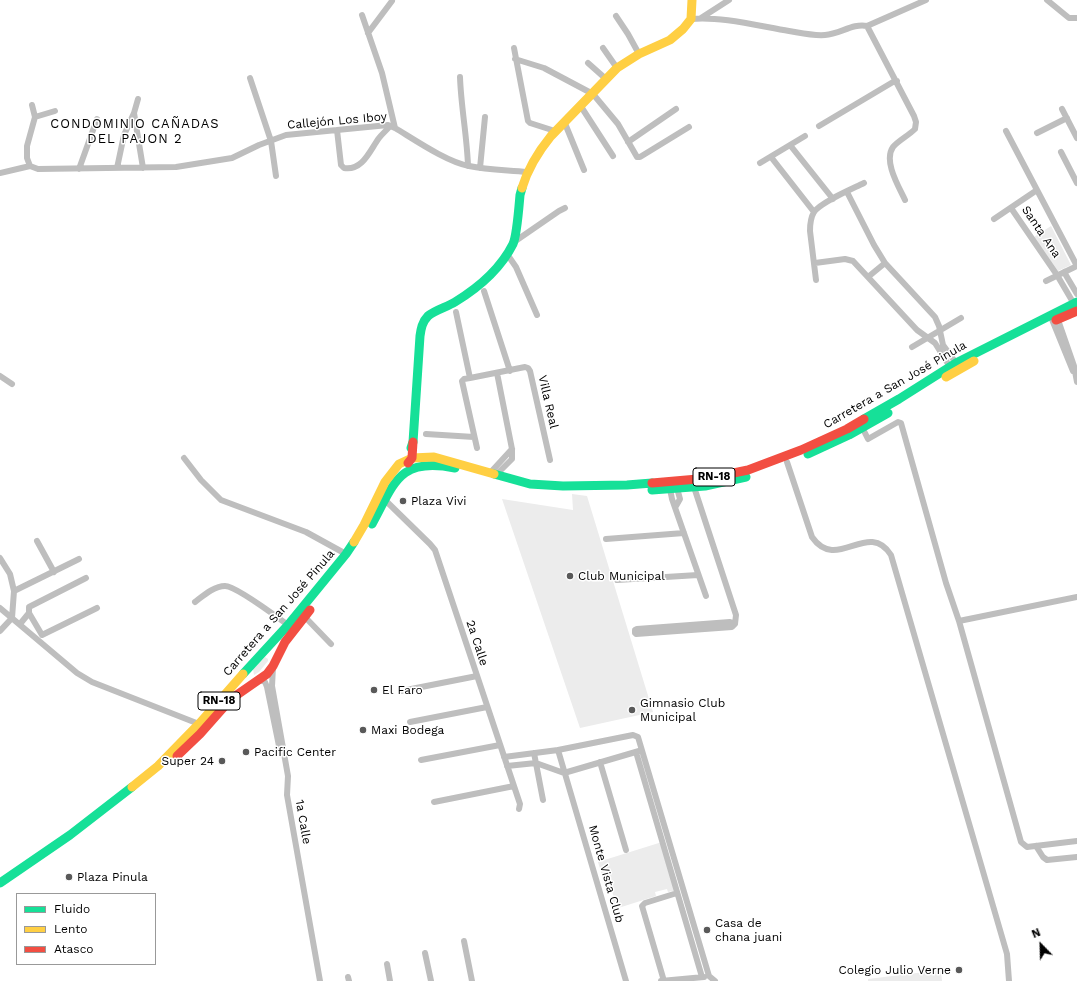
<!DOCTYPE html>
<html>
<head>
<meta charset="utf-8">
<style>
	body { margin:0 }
	#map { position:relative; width:1077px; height:981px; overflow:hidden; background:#fff; font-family:"Work Sans",sans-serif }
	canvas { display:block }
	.legend { position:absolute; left:16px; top:893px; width:140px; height:72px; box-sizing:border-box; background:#fff; border:1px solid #999; margin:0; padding:5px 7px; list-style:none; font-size:12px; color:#000 }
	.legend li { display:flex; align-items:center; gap:8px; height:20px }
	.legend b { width:20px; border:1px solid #999 }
	.north { position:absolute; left:1021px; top:925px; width:40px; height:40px; -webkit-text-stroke:3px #fff; paint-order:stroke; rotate:337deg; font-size:11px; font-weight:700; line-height:16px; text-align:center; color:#000 }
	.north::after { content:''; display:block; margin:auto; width:14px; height:18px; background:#000; clip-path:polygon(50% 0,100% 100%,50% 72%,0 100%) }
</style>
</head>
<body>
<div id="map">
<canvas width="1077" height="981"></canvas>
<ul class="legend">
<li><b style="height:5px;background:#16e098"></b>Fluido</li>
<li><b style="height:5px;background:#ffcf43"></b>Lento</li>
<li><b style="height:5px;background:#f24e42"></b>Atasco</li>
</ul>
<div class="north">N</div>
</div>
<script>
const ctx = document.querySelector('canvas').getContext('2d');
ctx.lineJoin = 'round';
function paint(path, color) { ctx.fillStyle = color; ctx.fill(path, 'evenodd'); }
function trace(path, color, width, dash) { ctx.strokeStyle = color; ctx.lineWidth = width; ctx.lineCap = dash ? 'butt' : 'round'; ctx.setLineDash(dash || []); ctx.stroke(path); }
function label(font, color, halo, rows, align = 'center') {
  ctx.font = font + ' "Work Sans",sans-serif'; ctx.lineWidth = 3; ctx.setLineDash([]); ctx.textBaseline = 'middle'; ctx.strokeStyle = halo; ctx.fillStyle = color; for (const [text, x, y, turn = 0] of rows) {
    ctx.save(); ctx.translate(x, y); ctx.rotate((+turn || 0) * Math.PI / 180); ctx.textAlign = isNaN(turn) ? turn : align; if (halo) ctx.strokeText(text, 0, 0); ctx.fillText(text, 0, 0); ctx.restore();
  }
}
paint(new Path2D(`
	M1051 226 1071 265 1058 271 1034 237Z
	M572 494 587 496 653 712 580 728 502 499 573 510Z
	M265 657 268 659V661L259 672 254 675 253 669Z
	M662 842 677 890 668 892 667 889 655 892 656 896 612 910 609 900 614 898 610 885 605 886 598 862Z
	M941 970 942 981H868V979Z`), '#ececec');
trace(new Path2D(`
	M1047 0 1069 18H1077
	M362 15 382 73 395 128
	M616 16 628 34 639 54
	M701 18 729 0
	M691 19C720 16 759 26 789 31 801 33 813 36 825 35 840 34 853 23 867 26L914 116 916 122 915 129C908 136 899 140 893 147 883 161 899 187 905 200
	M867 26 926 0
	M368 33 392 1
	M514 48 528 121 530 123 555 131
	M603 48 617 68
	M515 59 544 68 593 94 618 124 637 157H640L689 127
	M588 63 606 79
	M460 77C461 107 467 136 468 166
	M250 78 271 141 276 176
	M138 99 134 113 143 168
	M580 105 613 156
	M1062 109 1077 138
	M35 117 55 111
	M564 121 584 170
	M819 126 893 82 897 81
	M337 130 341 165 344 168C363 171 370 150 379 138 382 134 387 130 390 126
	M1006 131 1077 266
	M1037 133 1067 118
	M628 142 676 109
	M790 145 833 199
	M1061 152 1077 183
	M771 157 814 212
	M760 163 805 136
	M30 166 27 158V146L35 117 32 105
	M117 168 124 135 134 113
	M480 168 485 117
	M79 169 97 119
	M0 173 30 166 38 169 176 167 232 158 259 145 286 135 388 125 395 128C415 140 447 162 469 166 488 170 508 170 527 172
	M847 192 874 245 885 263 935 317 939 326 943 345 956 363
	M1011 208 1057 275 1074 304
	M994 219 1037 190
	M514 242 559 211 565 208
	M507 254 516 267 537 315
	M815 263 845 259 853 261 917 330 935 343 950 367
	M1064 272 1077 294
	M868 277 885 263
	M816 280 810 231C810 226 811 217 814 212 821 202 852 189 864 183
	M1046 281 1077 266
	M484 291 510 371
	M456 312 470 378
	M1051 317 1073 371
	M1057 317 1074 366 1077 382
	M912 347 961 318
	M0 376 12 384
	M863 429 868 439 898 422 901 423 946 583 959 621 1021 842 1027 847 1077 841
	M426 434 474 437
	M477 448 462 381 464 379 470 378 525 367 528 368 530 371 550 460
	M184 458 201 480 221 500 306 532 346 554
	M787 462 812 537C837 573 868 519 891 555L1007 954 1009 981
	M490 473 512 449
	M496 475 512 459V449L497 373
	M694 487 736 615 735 624 732 627 636 634 635 633V630L637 629 730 622 735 624
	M670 489 672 499 706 596
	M385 500 430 544 435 550 520 804 519 809
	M676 506 680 499 677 488
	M606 539 684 533
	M37 541 54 572
	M0 558 10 574 14 591 12 618 0 631
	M86 578 29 607V613L42 635 97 608
	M617 580 698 575
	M14 591 79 559
	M195 602C203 596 214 586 225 586 236 586 277 617 288 625
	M0 608 77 673 92 682 199 724
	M304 616 331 644
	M959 621 1077 597
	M20 624 29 613
	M273 667 272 686 288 776 287 795 320 981
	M260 680 265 682 267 687 279 746
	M401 691 477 676
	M410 722 487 707
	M558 750 626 981
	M636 752 702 977
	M534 753 543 800
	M504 757 558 750 633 735 638 737 709 976 715 981
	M421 760 500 745
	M600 762 626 850
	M507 766 536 763 564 773 639 751
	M434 802 514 786
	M1036 846 1043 857 1047 860 1077 857
	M464 941 472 981
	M425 953 431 981
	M387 964 390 981
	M348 977 349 981
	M661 981 704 977
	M664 981 642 906 645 903 677 893`), '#bebebe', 6);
trace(new Path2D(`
	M864 419 899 399 956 363 1077 302
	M411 448 413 442 420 336C421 329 422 322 428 316 435 310 447 307 455 302 478 288 501 268 513 244 517 235 519 206 520 195L522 188
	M808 454 849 435 888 413
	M494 474 530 484 563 486 627 485 652 483
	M652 490 705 486 746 477
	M372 524C395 482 399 457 455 468
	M243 674 288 625 346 554 354 542
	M0 883 70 835 132 787`), '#16e098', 9);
trace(new Path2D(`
	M522 188C528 168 538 152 551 136L617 68 639 54 670 40 683 29 691 19 692 0
	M946 377 974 361
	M354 542 364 525 385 482 399 464 412 458 434 457 494 474
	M132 787 158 766 199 724 243 674`), '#ffcf43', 9);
trace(new Path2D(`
	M1056 320 1077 311
	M408 463 412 458 413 442
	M652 483 709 478 748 470 801 450 847 429 864 419
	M177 756 200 734 231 699 267 674 273 666 285 642 310 610`), '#f24e42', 9);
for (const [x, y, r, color] of [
	[403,501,4,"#595959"],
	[570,576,4,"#595959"],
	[374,690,4,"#595959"],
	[632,710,4,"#595959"],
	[363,730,4,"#595959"],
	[246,752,4,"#595959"],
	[222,761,4,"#595959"],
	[69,877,4,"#595959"],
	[707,930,4,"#595959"],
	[959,970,4,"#595959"]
]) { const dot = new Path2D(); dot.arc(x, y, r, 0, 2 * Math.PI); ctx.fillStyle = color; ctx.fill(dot); trace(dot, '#fff', 1.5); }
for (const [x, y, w] of [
	[714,477,42],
	[219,701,42]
]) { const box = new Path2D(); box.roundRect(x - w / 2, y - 9, w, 18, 3); ctx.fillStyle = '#fff'; ctx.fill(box); trace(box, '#000', 1); }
label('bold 11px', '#000', null, [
	["RN-18",714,477],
	["RN-18",219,701]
]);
label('12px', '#000', '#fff', [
	["Callejón Los Iboy",337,121,-5],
	["Santa Ana",1041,232,56],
	["Carretera a San José Pinula",895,385,-30],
	["Villa Real",548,402,77],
	["Carretera a San José Pinula",279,613,-49],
	["2a Calle",477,643,72],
	["1a Calle",303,822,80],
	["Monte Vista Club",606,874,74]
]);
label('12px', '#000', '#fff', [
	["Plaza Vivi",411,501],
	["Club Municipal",578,576],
	["El Faro",382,690],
	["Gimnasio Club",640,703],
	["Municipal",640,717],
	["Maxi Bodega",371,730],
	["Pacific Center",254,752],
	["Super 24",214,761,"right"],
	["Plaza Pinula",77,877],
	["Casa de",715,923],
	["chana juani",715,937],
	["Colegio Julio Verne",951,970,"right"]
], 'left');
ctx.letterSpacing = '1px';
label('13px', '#000', '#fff', [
	["CONDOMINIO CAÑADAS",135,124],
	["DEL PAJON 2",135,139]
]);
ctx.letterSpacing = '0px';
</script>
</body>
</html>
